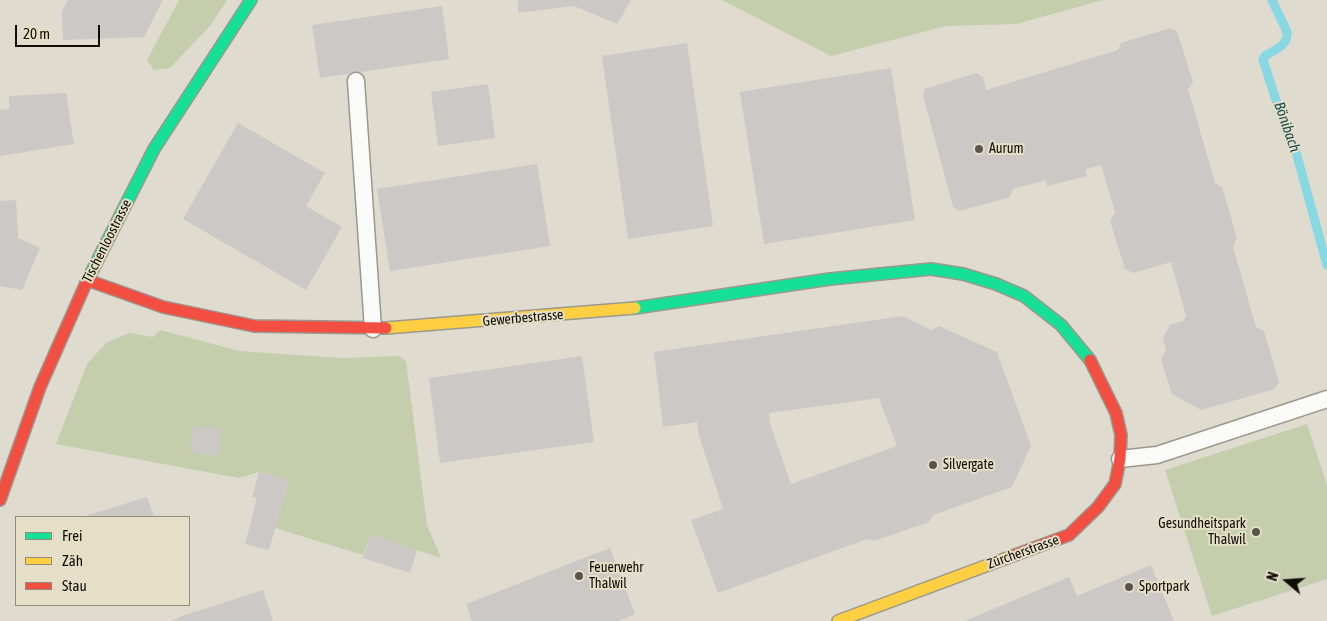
<!DOCTYPE html>
<html>
<head>
<meta charset="utf-8">
<style>
	body { margin:0 }
	#map { position:relative; width:1327px; height:621px; overflow:hidden; background:#dfdbce; font-family:"Asap Condensed",sans-serif }
	canvas { display:block }
	.legend { position:absolute; left:15px; top:516px; width:175px; height:90px; box-sizing:border-box; background:#e6dfc7; border:1px solid #908b7a; margin:0; padding:6px 9px; list-style:none; font-size:15px; color:#0f0d06 }
	.legend li { display:flex; align-items:center; gap:10px; height:25px }
	.legend b { width:25px; border:1px solid #908b7a }
	.north { position:absolute; left:1262px; top:556px; width:50px; height:50px; -webkit-text-stroke:4px #e6dfc7; paint-order:stroke; rotate:288deg; font-size:14px; font-weight:700; line-height:20px; text-align:center; color:#0f0d06 }
	.north::after { content:''; display:block; margin:auto; width:18px; height:22px; background:#0f0d06; clip-path:polygon(50% 0,100% 100%,50% 72%,0 100%) }
	.scale { position:absolute; left:15px; top:25px; width:85px; height:22px; box-sizing:border-box; border:2px solid #0f0d06; border-top:0; padding-left:6px; font-size:15px; line-height:18px; white-space:nowrap; color:#0f0d06; -webkit-text-stroke:4px #e6dfc7; paint-order:stroke }
</style>
</head>
<body>
<div id="map">
<canvas width="1327" height="621"></canvas>
<ul class="legend">
<li><b style="height:6px;background:#16e098"></b>Frei</li>
<li><b style="height:6px;background:#ffcf43"></b>Zäh</li>
<li><b style="height:6px;background:#f24e42"></b>Stau</li>
</ul>
<div class="north">N</div>
<div class="scale">20 m</div>
</div>
<script>
const ctx = document.querySelector('canvas').getContext('2d');
ctx.lineJoin = 'round';
function paint(path, color) { ctx.fillStyle = color; ctx.fill(path, 'evenodd'); }
function trace(path, color, width, dash) { ctx.strokeStyle = color; ctx.lineWidth = width; ctx.lineCap = dash ? 'butt' : 'round'; ctx.setLineDash(dash || []); ctx.stroke(path); }
function label(font, color, halo, rows, align = 'center') {
  ctx.font = font + ' "Asap Condensed",sans-serif'; ctx.lineWidth = 4; ctx.setLineDash([]); ctx.textBaseline = 'middle'; ctx.strokeStyle = halo; ctx.fillStyle = color; for (const [text, x, y, turn = 0] of rows) {
    ctx.save(); ctx.translate(x, y); ctx.rotate((+turn || 0) * Math.PI / 180); ctx.textAlign = isNaN(turn) ? turn : align; if (halo) ctx.strokeText(text, 0, 0); ctx.fillText(text, 0, 0); ctx.restore();
  }
}
paint(new Path2D(`
	M179 0H227L210 26 170 68 154 70 147 60Z
	M722 0H1103L1016 24 946 26 831 56Z
	M160 330 239 351 342 358 399 356 406 361 427 525 441 558 371 535 363 555 275 528 288 480 259 472 239 478 56 444 87 364 106 343 129 333 153 337Z
	M1307 424 1327 485V579L1212 616 1165 470Z`), '#c4ceac');
trace(new Path2D(`
	M1272 0 1287 32C1289 45 1274 50 1265 56L1263 60 1286 131 1296 152 1327 265`), '#87d8e3', 9);
paint(new Path2D(`
	M68 0H163L144 37 63 40 62 11Z
	M518 0H631L617 24 574 6 518 13Z
	M442 6 449 59 320 78 312 25Z
	M1170 28 1177 31 1193 82 1188 89 1215 183 1222 187 1237 238 1233 247 1256 327 1264 331 1279 382 1275 389 1201 410 1172 394 1161 360 1166 350 1163 338 1170 325 1183 321 1186 316 1171 262 1133 273 1125 269 1110 221 1115 212 1101 165 1085 170 1087 176 1047 186 1046 180 1013 189 1010 197 960 211 953 207 923 95 925 89 976 73 983 77 986 90 1118 50 1121 43Z
	M687 43 713 226 628 239 602 56Z
	M891 68 915 220 764 244 740 92Z
	M488 84 495 138 438 146 431 92Z
	M66 93 74 144 0 156V110L9 109V96Z
	M238 123 325 173 306 206 342 227 306 290 183 219Z
	M537 164 550 246 390 271 377 189Z
	M16 200 18 238 40 248 22 290 0 286V201Z
	M903 316 931 330 939 326 997 352 1031 446 1012 487 933 515 929 522 874 541 867 539 718 593 691 520 723 509 699 436 697 422 663 427 654 352ZM879 398 897 446 791 484 770 424 769 413Z
	M582 356 594 442 440 463 429 378Z
	M193 426 221 428 219 455 191 453Z
	M259 472 289 480 269 550 245 544 257 498 252 497Z
	M147 497 154 517H82Z
	M371 535 417 550 410 573 363 558Z
	M610 548 635 614 618 621H472L466 604Z
	M1151 565 1174 621H965L1069 577 1077 596Z
	M263 590 273 621H170L185 615Z`), '#ccc8c6');
const lane = new Path2D(`
	M356 81 373 329
	M1120 459 1157 455 1327 399`);
const fast = new Path2D(`
	M86 283 154 149 251 0
	M635 308 830 279 931 269 963 274 996 284 1024 296 1061 325 1090 360`);
const slow = new Path2D(`
	M386 328 635 308
	M838 621 1015 555`);
const jam = new Path2D(`
	M87 280 163 307 254 326 386 328
	M0 500 40 387 86 283
	M1015 555 1069 535 1098 507 1115 484 1120 459 1121 435 1116 413 1090 360`);
trace(lane, '#9b988e', 19);
trace(fast, '#9b988e', 14);
trace(slow, '#9b988e', 14);
trace(jam, '#9b988e', 14);
trace(lane, '#fafaf8', 16);
trace(fast, '#16e098', 11);
trace(slow, '#ffcf43', 11);
trace(jam, '#f24e42', 11);
for (const [x, y, r, color] of [
	[979,149,5,"#58554c"],
	[933,465,5,"#58554c"],
	[1256,532,5,"#58554c"],
	[579,576,5,"#58554c"],
	[1129,587,5,"#58554c"]
]) { const dot = new Path2D(); dot.arc(x, y, r, 0, 2 * Math.PI); ctx.fillStyle = color; ctx.fill(dot); trace(dot, '#e6dfc7', 2); }
label('14px', '#0f0d06', '#e6dfc7', [
	["Aurum",989,149],
	["Silvergate",943,465],
	["Gesundheitspark",1246,524,"right"],
	["Thalwil",1246,540,"right"],
	["Feuerwehr",589,568],
	["Thalwil",589,584],
	["Sportpark",1139,587]
], 'left');
label('14px', '#0f0d06', '#e6dfc7', [
	["Tischenloostrasse",107,241,-63],
	["Gewerbestrasse",523,318,-5],
	["Zürcherstrasse",1023,552,-20]
]);
label('italic 15px', '#194c56', '#e6dfc7', [
	["Bönibach",1287,127,71]
]);
</script>
</body>
</html>
